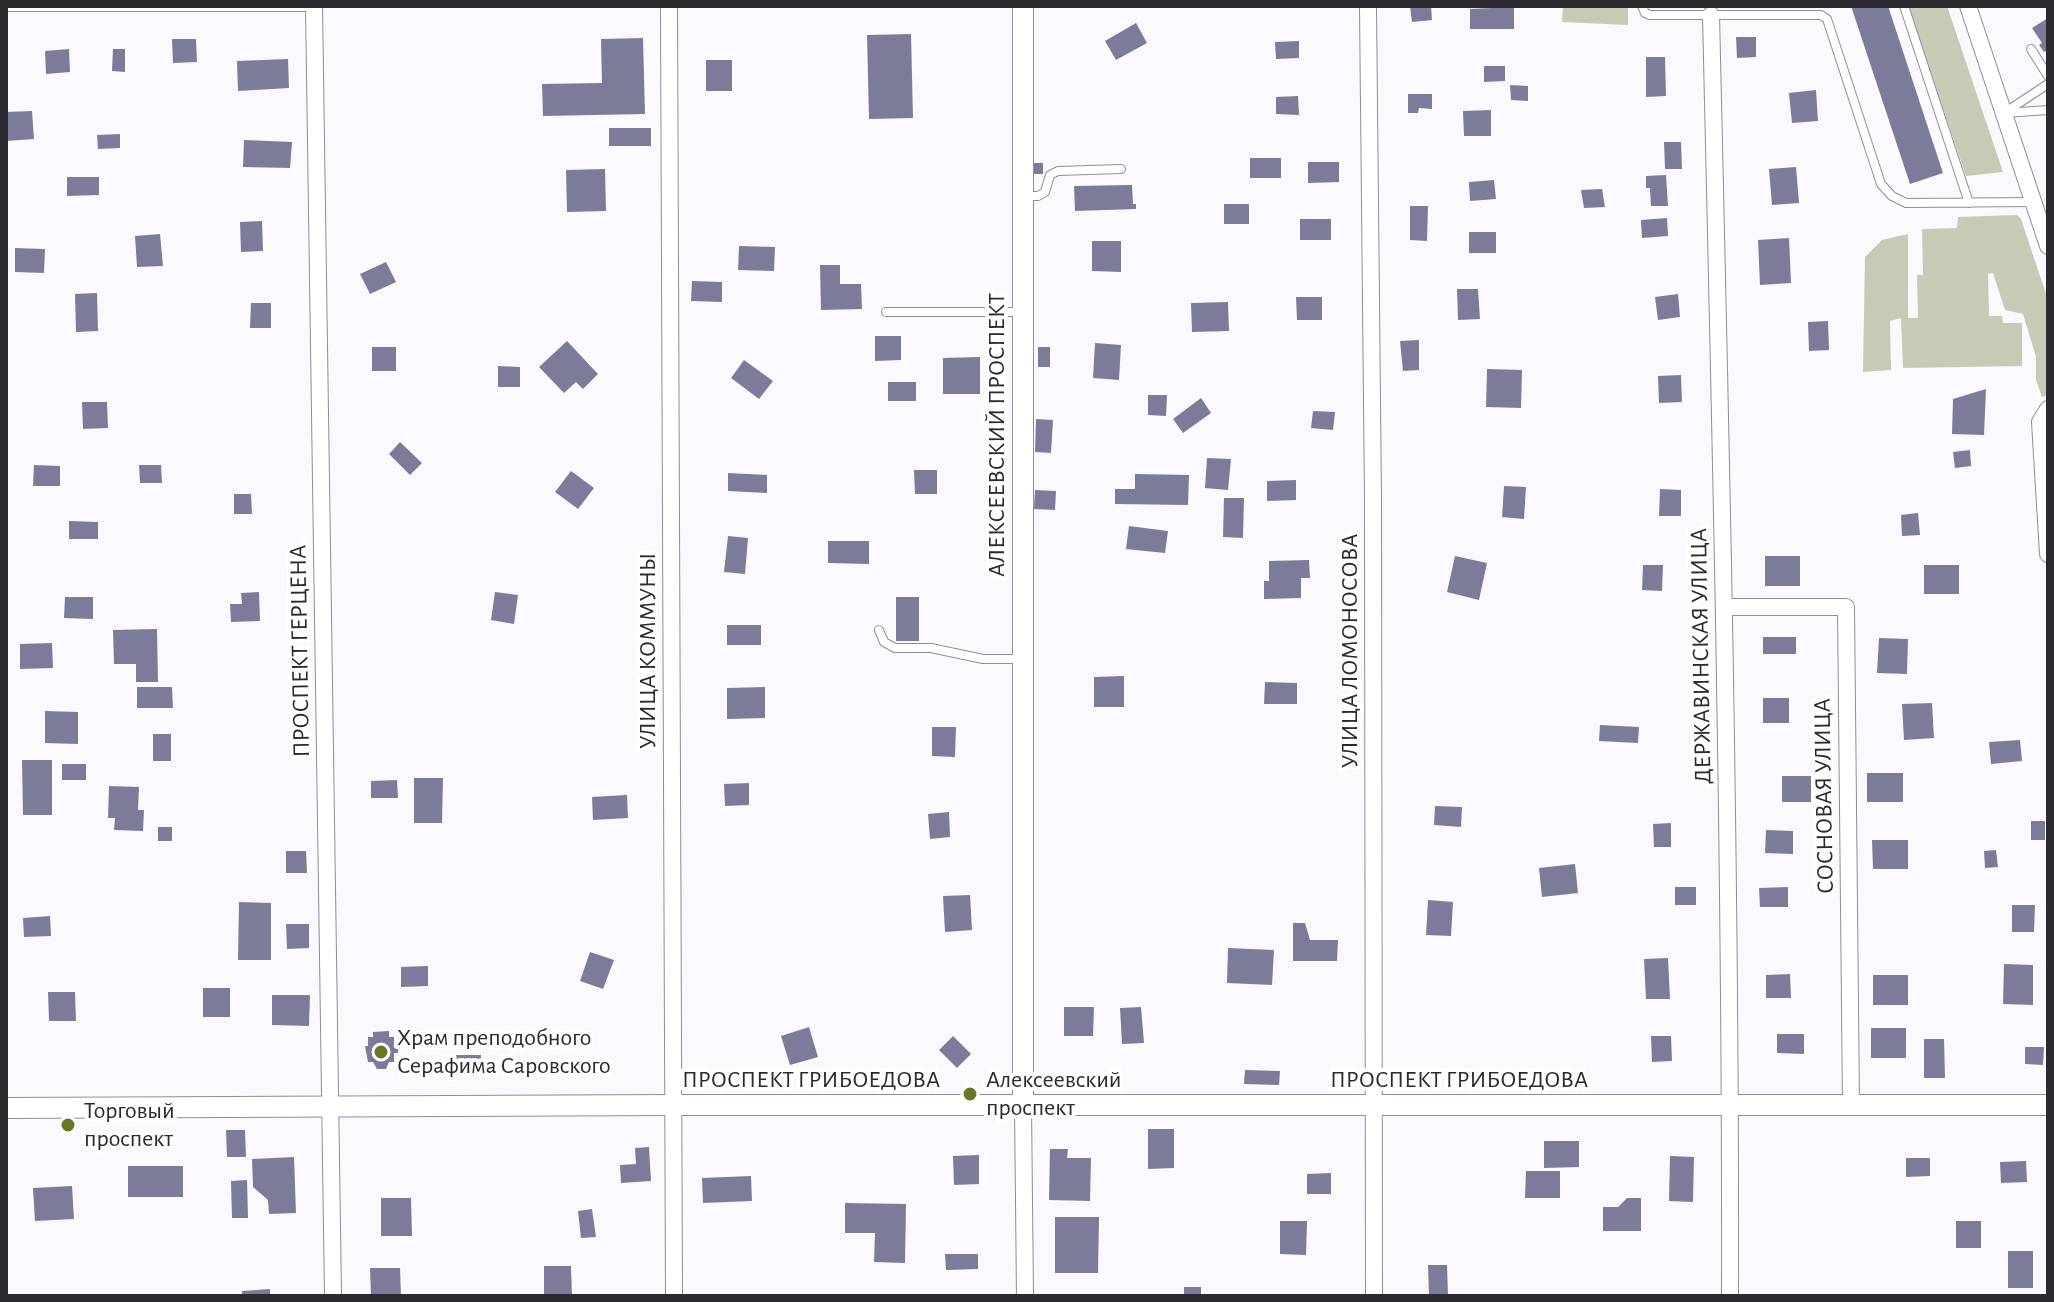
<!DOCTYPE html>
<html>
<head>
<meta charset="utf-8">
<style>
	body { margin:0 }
	#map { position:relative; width:2054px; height:1302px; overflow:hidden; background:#f9f9fe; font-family:"Alegreya Sans",sans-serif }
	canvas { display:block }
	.frame { position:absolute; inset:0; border:8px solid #2a2a2f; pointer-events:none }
</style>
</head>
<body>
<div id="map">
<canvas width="2054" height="1302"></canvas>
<div class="frame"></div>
</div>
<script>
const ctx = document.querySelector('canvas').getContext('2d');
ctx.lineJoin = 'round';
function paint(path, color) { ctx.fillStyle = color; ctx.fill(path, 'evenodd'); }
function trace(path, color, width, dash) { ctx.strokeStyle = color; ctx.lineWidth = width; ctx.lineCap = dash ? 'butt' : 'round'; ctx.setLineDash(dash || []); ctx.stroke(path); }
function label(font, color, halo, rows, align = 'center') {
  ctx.font = font + ' "Alegreya Sans",sans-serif'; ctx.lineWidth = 8; ctx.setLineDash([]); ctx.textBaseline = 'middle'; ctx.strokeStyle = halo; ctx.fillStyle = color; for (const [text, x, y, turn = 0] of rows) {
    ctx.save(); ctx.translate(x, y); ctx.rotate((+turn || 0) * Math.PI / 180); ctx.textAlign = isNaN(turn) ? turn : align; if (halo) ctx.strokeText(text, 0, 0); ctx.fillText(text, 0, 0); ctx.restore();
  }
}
paint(new Path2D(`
	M1563 6H1628V25L1562 22Z
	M1908 6H1947L2003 172 1966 176Z
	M2017 215 2021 219 2048 300V395L2042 397 2036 380V357L2023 314 2005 310 1993 273 1988 274 1989 316H2002L2003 323H2022V366L1903 368 1901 318 1890 321 1891 370 1863 372 1865 257 1882 240 1908 234V318H1918L1917 275H1923L1922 229 1957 228 1958 217Z`), '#c6cbb6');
paint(new Path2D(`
	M1410 6H1431L1432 20 1412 22Z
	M1851 6H1888L1943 173 1910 184Z
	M1514 7V29H1470V9Z
	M2048 18V50L2044 52 2039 45 2042 43 2032 28Z
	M1136 23 1147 43 1116 60 1105 41Z
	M911 34 913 118 869 119 867 35Z
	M1736 37H1756V57L1737 58Z
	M643 38 645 114 543 116 542 84 602 83 601 39Z
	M172 39H196L197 62 173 63Z
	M1299 41V58L1276 59 1275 42Z
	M69 49 70 72 46 74 45 51Z
	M113 49H125V72L112 71Z
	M1646 57H1665L1666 96 1646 97Z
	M288 59 289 88 238 91 237 61Z
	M706 60H732V91H706Z
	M1484 66H1505V81L1484 82Z
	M1510 85 1528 86V101L1511 100Z
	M1816 90 1818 121 1792 123 1789 93Z
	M1408 94H1432V109L1419 108 1418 113H1408Z
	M1298 96 1299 115 1276 114V97Z
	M1491 110V136H1464L1463 111Z
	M32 111 34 139 6 141V112Z
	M609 128H651V146H609Z
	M120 134V148L98 149 97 135Z
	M244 140 292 142 290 168 243 167Z
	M1664 142H1681L1682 169H1665Z
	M1250 158H1281V178H1250Z
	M1308 162H1339V182L1308 183Z
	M1033 163H1043V174H1033Z
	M1796 167 1799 203 1772 205 1769 169Z
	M605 169 606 211 567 212 566 170Z
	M1666 175 1668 206H1651L1650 188H1646V176Z
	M67 177H99V195L67 196Z
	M1494 180 1496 199 1470 201 1469 182Z
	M1132 185 1133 204H1136V209L1075 211 1074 186Z
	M1602 189 1605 207 1584 208 1581 190Z
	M1224 204H1249V224H1224Z
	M1410 206H1428L1427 241 1410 240Z
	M1667 218 1668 236 1642 238 1641 220Z
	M1300 219H1331V240H1300Z
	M262 221 263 251 241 252 240 222Z
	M1469 232H1496V253H1469Z
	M160 234 163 266 137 267 135 236Z
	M1789 238 1791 283 1760 285 1758 240Z
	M1092 241H1121V272L1092 271Z
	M739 246 775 247 774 271 738 270Z
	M15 248 45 249 44 273 15 272Z
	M386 262 396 282 370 294 360 274Z
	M820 265H840V284H861L862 309 821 310Z
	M692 281 722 282V302L691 301Z
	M1457 289H1478L1480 319 1458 320Z
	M97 293 98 331 76 332 75 294Z
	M1678 294 1680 317 1658 320 1655 297Z
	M1296 297H1322V320H1297Z
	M1228 302 1229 331 1192 332 1191 303Z
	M251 303H271V328H250Z
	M1828 321 1829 350 1809 351 1808 322Z
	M875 336H901V360L875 361Z
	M1419 340V370L1403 371 1400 341Z
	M567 341 598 374 583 389 576 382 564 393 539 367Z
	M1095 343 1121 345 1119 380 1093 378Z
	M372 347H396V371H372Z
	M1038 347H1050V367H1038Z
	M980 357V394H943V358Z
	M744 360 773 381 759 399 731 378Z
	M498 366 520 367V387H498Z
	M1487 369 1522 370 1521 408 1486 407Z
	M1681 375 1682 402 1659 403 1658 376Z
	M888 382H916V401H888Z
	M1986 389 1984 435 1952 434 1953 399Z
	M1148 395H1167L1166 416 1148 415Z
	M1201 398 1211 413 1183 433 1173 419Z
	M82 402H107L108 428 83 429Z
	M1313 411 1335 412 1333 430 1311 428Z
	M1036 419 1053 420 1051 453 1035 452Z
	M400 442 422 463 410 475 389 454Z
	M1970 450 1971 466 1955 468 1953 452Z
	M1207 458 1231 459 1228 490 1205 488Z
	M34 465 60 466V486H33Z
	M139 465H161L162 483H140Z
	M914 470H937V494H915Z
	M571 471 594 488 578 509 555 492Z
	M728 473 767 475V493L728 491Z
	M1135 474 1189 475 1188 505 1115 504V489H1135Z
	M1296 480V500L1267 501V481Z
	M1504 486 1526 487 1524 519 1502 517Z
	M1660 489 1681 490V516H1659Z
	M1035 490 1056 491 1055 510 1034 509Z
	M234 494H251L252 514H234Z
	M1224 498H1244L1243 538 1223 537Z
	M1918 513 1920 535 1902 536 1901 515Z
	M69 521 98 522V539H69Z
	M1129 526 1168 531 1165 553 1126 549Z
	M728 536 748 538 745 574 724 572Z
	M828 541H869V564L828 563Z
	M1455 556 1487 563 1479 600 1447 592Z
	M1765 556H1800V586H1765Z
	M1309 560 1310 578H1301V598L1264 599V581H1269V561Z
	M1643 565H1663L1662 591 1642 590Z
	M1924 565H1959V594H1924Z
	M259 592 260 621 231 622 230 604H242L241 593Z
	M495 592 518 595 514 624 491 620Z
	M65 597H93V619L64 618Z
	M896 597H919V641H896Z
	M727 625H761V645H727Z
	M157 629 158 682H136V664H114L113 630Z
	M1763 637H1796V654H1763Z
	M1879 638 1908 639 1907 674 1877 673Z
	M52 643 53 668 20 669V644Z
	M1124 676V707H1094V677Z
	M1265 682 1297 683V704H1264Z
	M137 687H172L173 708H137Z
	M765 687V718L727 719V688Z
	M1763 698H1789V723H1763Z
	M1932 703 1934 738 1904 740 1902 704Z
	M45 711 78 712V744L45 743Z
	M1600 725 1639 727 1638 743 1599 741Z
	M932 727H956L955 757 932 756Z
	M153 734H171V761H153Z
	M2020 740 2022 761 1991 764 1989 742Z
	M22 760H52V815H23Z
	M62 764H86V780H62Z
	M1867 773H1903V802H1867Z
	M1782 776H1811V802H1782Z
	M414 778H443L442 823H414Z
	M397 780 398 798H371V781Z
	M749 783V805L725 806 724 784Z
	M109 786 139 787 138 810H144L143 831 114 830 115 818H108Z
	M627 795 628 818 593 820 592 797Z
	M1435 806 1462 807 1461 827 1434 825Z
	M949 812 950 837 930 839 928 814Z
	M2031 821H2045V840H2031Z
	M1671 823V847H1654L1653 824Z
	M158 827H172V841H158Z
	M1766 830 1793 831V854L1765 853Z
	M1872 840H1908V869H1873Z
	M1996 850 1998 867 1985 868 1984 851Z
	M286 851H306L307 873H286Z
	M1575 864 1578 893 1542 897 1539 868Z
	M1675 887H1696V905H1675Z
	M1788 887V907H1760L1759 888Z
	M970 895 972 930 945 932 943 896Z
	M1428 900 1453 902 1451 936 1426 935Z
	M239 902 271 903V960H238Z
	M2012 905H2035L2034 932H2012Z
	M50 916 51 936 24 937 23 918Z
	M1293 923H1305L1310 940H1338L1337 961H1293Z
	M286 924H309V948L287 949Z
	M1228 948 1274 950 1272 985 1227 983Z
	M590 952 614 960 603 989 580 981Z
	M1668 958 1670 999H1646L1644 959Z
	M2004 964 2033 965V1005L2003 1004Z
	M428 966V986L401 987V967Z
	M1790 974 1791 998H1766V975Z
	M1873 975H1908V1005H1873Z
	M203 988H230V1017H203Z
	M48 992H75L76 1021H49Z
	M272 995H310L309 1026 272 1025Z
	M1064 1007H1094L1093 1036H1064Z
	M1141 1007 1144 1043 1122 1044 1120 1008Z
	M809 1027 818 1057 790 1065 781 1036Z
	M1871 1028H1906V1058H1871Z
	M389 1031V1037H394V1046H398V1053H394V1062H389L386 1069H377L373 1062H368L365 1046H368V1037H373V1032Z
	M1777 1034H1804V1054L1777 1053Z
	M953 1036 971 1054 957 1068 939 1050Z
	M1651 1036H1671L1672 1061 1652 1062Z
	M1924 1039H1944L1945 1078H1924Z
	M2025 1047H2044L2043 1065 2025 1064Z
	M456 1055H481V1074H457Z
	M1245 1070 1280 1071 1279 1085 1244 1084Z
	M1148 1129H1174V1168L1148 1169Z
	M226 1130H245L246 1157H227Z
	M1544 1141H1579V1167L1544 1168Z
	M649 1147 651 1181 621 1183 620 1165 636 1164 635 1148Z
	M1050 1149H1068L1067 1158H1091L1090 1201 1049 1200Z
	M979 1155V1184L954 1185 953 1156Z
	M1670 1156 1694 1157 1693 1202 1669 1201Z
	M294 1157 296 1213 269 1214 268 1200 253 1187 252 1159Z
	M1906 1158H1930V1176L1906 1177Z
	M2026 1161 2027 1182 2001 1183 2000 1162Z
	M128 1166H183V1197H128Z
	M1526 1171H1560V1198H1525Z
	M1331 1173V1194H1307V1174Z
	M751 1176 752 1201 703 1203 702 1178Z
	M247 1180 248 1218H232L231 1181Z
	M72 1186 74 1219 35 1221 33 1188Z
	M381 1198H411L412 1236H381Z
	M1627 1198H1641V1231H1603V1207H1618Z
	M845 1203 906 1204 905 1263 874 1262 875 1233H845Z
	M592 1209 596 1237 581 1238 578 1211Z
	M1055 1217H1099L1098 1273H1055Z
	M1280 1221H1307L1306 1255 1280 1254Z
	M1956 1221H1981V1248H1956Z
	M2008 1251H2033V1288H2008Z
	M945 1254H978V1269L946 1270Z
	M1428 1265H1447L1448 1295 1429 1296Z
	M544 1266H571L572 1296H544Z
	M370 1268H400L401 1296H371Z
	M1184 1287H1201V1296H1184Z
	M270 1289V1296H242V1291Z`), '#7d7b9a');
const service = new Path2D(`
	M1642 6 1645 13 1650 15H1821L1827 19 1881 184 1892 196 1906 203 2032 202
	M1904 6 1969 203
	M6 7H314
	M2031 49 2048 76
	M2004 113 2048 84
	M2005 113 2048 110
	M1024 196H1038L1045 192 1050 175 1058 171 1121 169
	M886 312H1021
	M879 630 884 642 895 648H931L983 659H1022`);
const minor = new Path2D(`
	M314 6 333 1296
	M669 6 674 1296
	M1368 6 1373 500 1374 1296
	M1968 6 2048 246
	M1711 15C1721 442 1731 869 1730 1296
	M2048 409 2040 422 2048 554
	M1724 607H1846L1851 1105
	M1023 1106 1025 1296`);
const tertiary = new Path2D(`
	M1023 1106V6
	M6 1108 673 1105H2048`);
trace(service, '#8e8e9a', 10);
trace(minor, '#8e8e9a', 18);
trace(tertiary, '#8e8e9a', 22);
trace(service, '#fff', 8);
trace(minor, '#fff', 16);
trace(tertiary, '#fff', 20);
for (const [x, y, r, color] of [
	[381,1052,8,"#697623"],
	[970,1094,8,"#697623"],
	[68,1125,8,"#697623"]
]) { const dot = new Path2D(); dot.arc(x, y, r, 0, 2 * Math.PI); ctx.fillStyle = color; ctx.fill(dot); trace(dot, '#fff', 3); }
label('24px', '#2a2a2f', '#fff', [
	["АЛЕКСЕЕВСКИЙ ПРОСПЕКТ",997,435,-90],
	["ПРОСПЕКТ ГЕРЦЕНА",300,651,-91],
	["УЛИЦА КОММУНЫ",648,651,-90],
	["УЛИЦА ЛОМОНОСОВА",1350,651,-90],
	["ДЕРЖАВИНСКАЯ УЛИЦА",1701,656,-91],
	["СОСНОВАЯ УЛИЦА",1824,796,-91],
	["ПРОСПЕКТ ГРИБОЕДОВА",811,1080],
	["ПРОСПЕКТ ГРИБОЕДОВА",1459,1080]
]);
label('24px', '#2a2a2f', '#fff', [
	["Храм преподобного",397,1038],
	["Серафима Саровского",397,1066],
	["Алексеевский",986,1080],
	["проспект",986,1108],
	["Торговый",84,1111],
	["проспект",84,1139]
], 'left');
</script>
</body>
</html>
